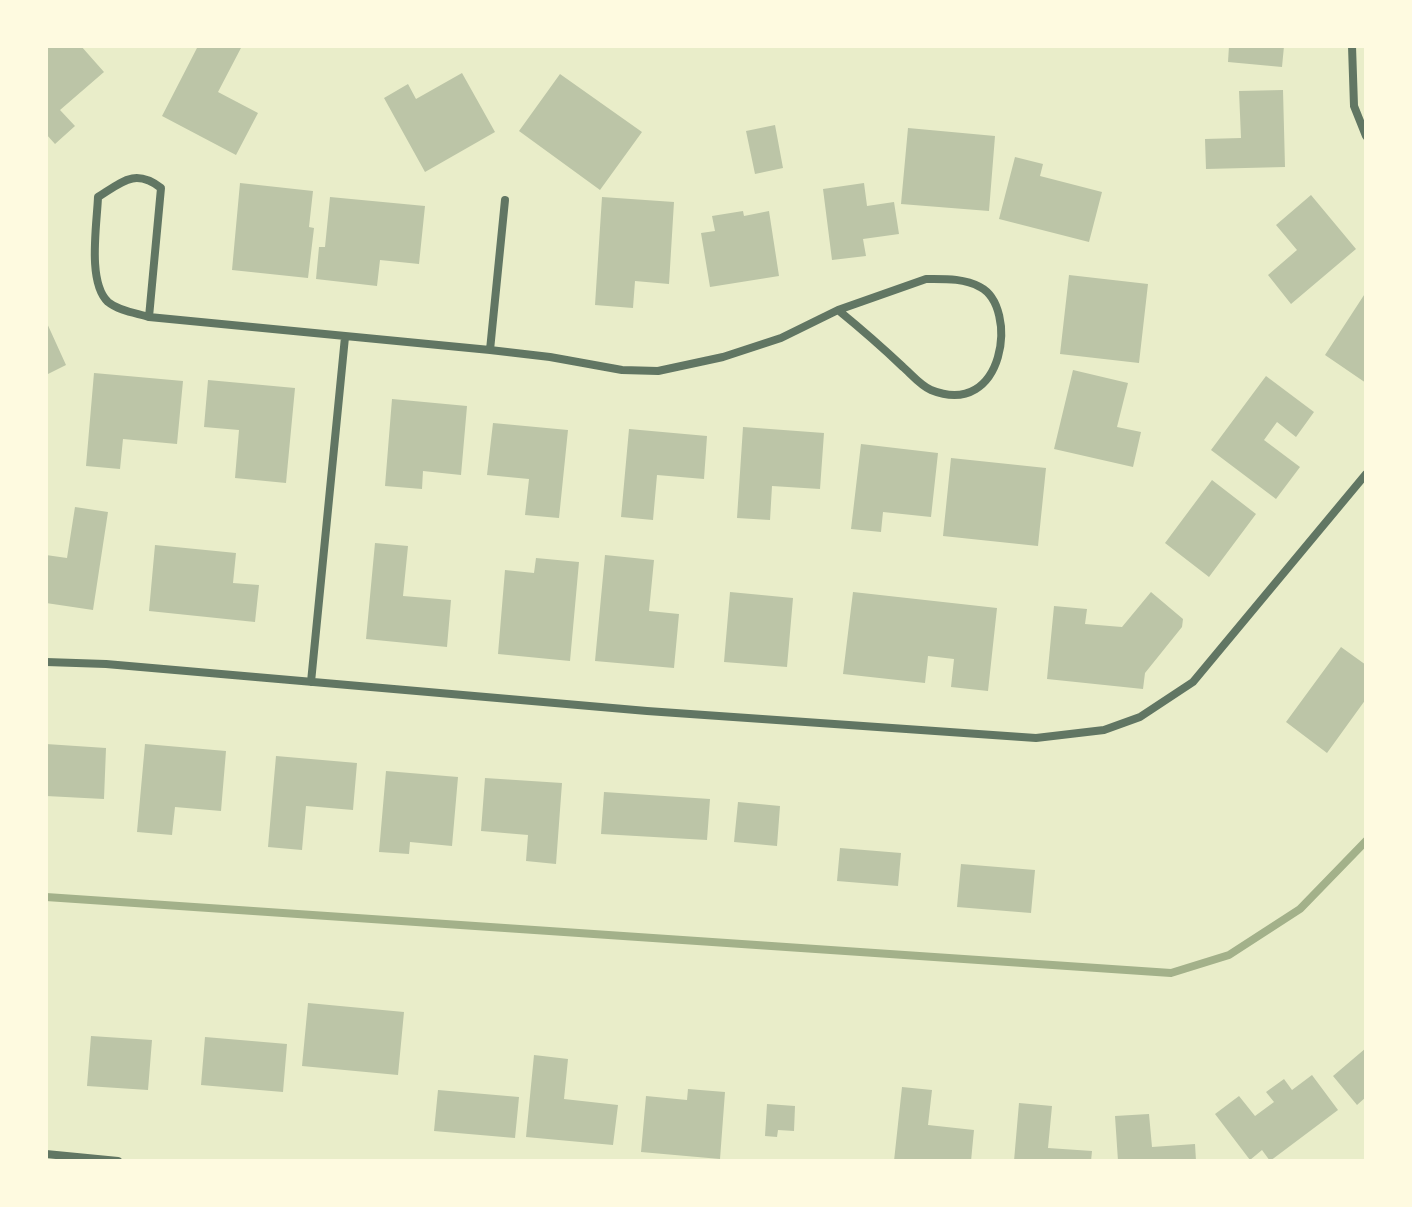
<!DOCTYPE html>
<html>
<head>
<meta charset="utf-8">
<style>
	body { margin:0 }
	#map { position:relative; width:1412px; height:1207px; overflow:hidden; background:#e9edc9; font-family:"Source Sans 3",sans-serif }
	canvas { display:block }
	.frame { position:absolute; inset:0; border:48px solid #fefae0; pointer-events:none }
</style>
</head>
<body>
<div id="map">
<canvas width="1412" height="1207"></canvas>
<div class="frame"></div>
</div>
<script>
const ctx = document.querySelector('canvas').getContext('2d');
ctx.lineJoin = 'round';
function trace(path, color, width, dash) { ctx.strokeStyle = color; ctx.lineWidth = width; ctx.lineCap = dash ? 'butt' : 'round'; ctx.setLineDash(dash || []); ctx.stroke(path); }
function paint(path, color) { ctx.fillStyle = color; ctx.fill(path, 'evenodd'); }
trace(new Path2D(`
	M46 897 1171 973 1229 955 1300 909 1366 841`), '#a3b18a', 8);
paint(new Path2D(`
	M46 46H81L104 72 60 110 75 126 55 144 46 134Z
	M198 46H242L218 92 258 113 236 155 162 116Z
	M1229 46H1284L1282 67 1228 62Z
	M462 73 495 132 425 172 384 98 408 84 416 99Z
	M560 74 642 132 600 190 519 131Z
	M1283 90 1285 167 1206 169 1205 139 1241 138 1239 91Z
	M775 125 783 168 755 174 746 131Z
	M908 128 995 136 989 211 901 204Z
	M1015 157 1043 164 1040 176 1102 192 1089 242 999 219Z
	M240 183 313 191 309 227 314 228 308 278 232 270Z
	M864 183 867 206 894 202 899 234 863 239 866 256 832 260 823 189Z
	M1311 195 1356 249 1291 304 1268 275 1297 250 1276 225Z
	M330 197 425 206 419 264 380 260 377 286 316 279 319 247H325Z
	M602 197 674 202 669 284 635 281 633 308 595 305Z
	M743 211 744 216 769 211 779 276 710 287 701 233 715 231 712 216Z
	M1069 275 1148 284 1139 363 1060 354Z
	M1366 292V383L1325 355Z
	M46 321 66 365 46 375Z
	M1073 370 1128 383 1117 427 1141 432 1133 467 1054 449Z
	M94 373 183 381 177 444 123 439 120 469 86 466Z
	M1266 376 1314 412 1296 437 1277 422 1264 440 1300 467 1276 499 1211 450Z
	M208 380 295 388 286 483 235 478 239 430 204 427Z
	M392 399 467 406 461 475 423 471 422 489 385 486Z
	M493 423 568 430 559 518 525 515 529 479 487 475Z
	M743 427 824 433 820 489 772 486 770 520 737 518Z
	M629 429 707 436 704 479 657 475 653 520 621 517Z
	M861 444 938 453 931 517 883 512 881 532 851 529Z
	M951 458 1046 468 1038 546 943 536Z
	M1212 480 1256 514 1209 577 1165 543Z
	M75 507 108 512 93 610 46 603V555L67 558Z
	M375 543 408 546 403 596 451 600 447 647 366 639Z
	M155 545 236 553 233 583 259 585 255 622 149 611Z
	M605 555 654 560 649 611 679 614 674 668 595 661Z
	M536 558 579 562 570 661 498 654 505 570 534 573Z
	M730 592 793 598 787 667 724 662Z
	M853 592 997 608 988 691 951 687 954 659 928 656 925 683 843 674Z
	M1151 592 1183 619 1182 627 1145 673 1143 689 1047 679 1054 606 1087 609 1085 624 1122 627Z
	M1341 647 1366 665V699L1327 753 1286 722Z
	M46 744 106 748 104 799 46 796Z
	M145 744 226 751 221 811 175 807 172 835 137 832Z
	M276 756 357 763 353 810 306 806 302 850 268 847Z
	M386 771 458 777 452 846 410 842 409 854 379 852Z
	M485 778 562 783 556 864 526 861 528 835 481 831Z
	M604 792 710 799 707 840 601 834Z
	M738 802 780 806 777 846 734 842Z
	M840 848 901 853 898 886 837 881Z
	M961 864 1035 870 1031 913 957 907Z
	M308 1003 404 1012 398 1075 302 1066Z
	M91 1036 152 1040 148 1090 87 1086Z
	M205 1037 287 1044 283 1092 201 1085Z
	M1366 1048V1097L1357 1105 1333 1076Z
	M534 1055 568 1059 564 1099 618 1105 613 1145 526 1137Z
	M1312 1075 1338 1110 1270 1161 1262 1150 1250 1160 1215 1114 1239 1096 1255 1116 1274 1102 1266 1092 1284 1079 1292 1090Z
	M902 1087 932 1090 928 1125 974 1130 971 1161H894Z
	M688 1089 725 1092 720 1159 641 1152 646 1096 687 1100Z
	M438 1090 519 1097 515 1138 434 1131Z
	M1019 1103 1052 1106 1048 1148 1092 1151 1091 1161H1014Z
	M767 1104 795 1106 794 1131 778 1130 777 1137 765 1136Z
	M1149 1114 1152 1147 1195 1144 1196 1161H1118L1115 1116Z`), '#bcc5a7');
trace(new Path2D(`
	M1352 46 1354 106 1366 136
	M926 279C944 279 964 278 980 287 1019 307 1005 420 931 390 921 386 911 374 903 367 882 347 860 328 838 310Z
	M149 317 161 188C135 168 122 182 98 197 97 224 87 282 108 302 119 311 136 313 149 317L490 350 550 357 622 370 658 371 723 357 781 338 838 310
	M490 350 505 200
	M46 662 106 664 647 711 1036 738 1104 730 1140 717 1193 682 1366 474
	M311 682 345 337
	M46 1154 118 1161`), '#617663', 8);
</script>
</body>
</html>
